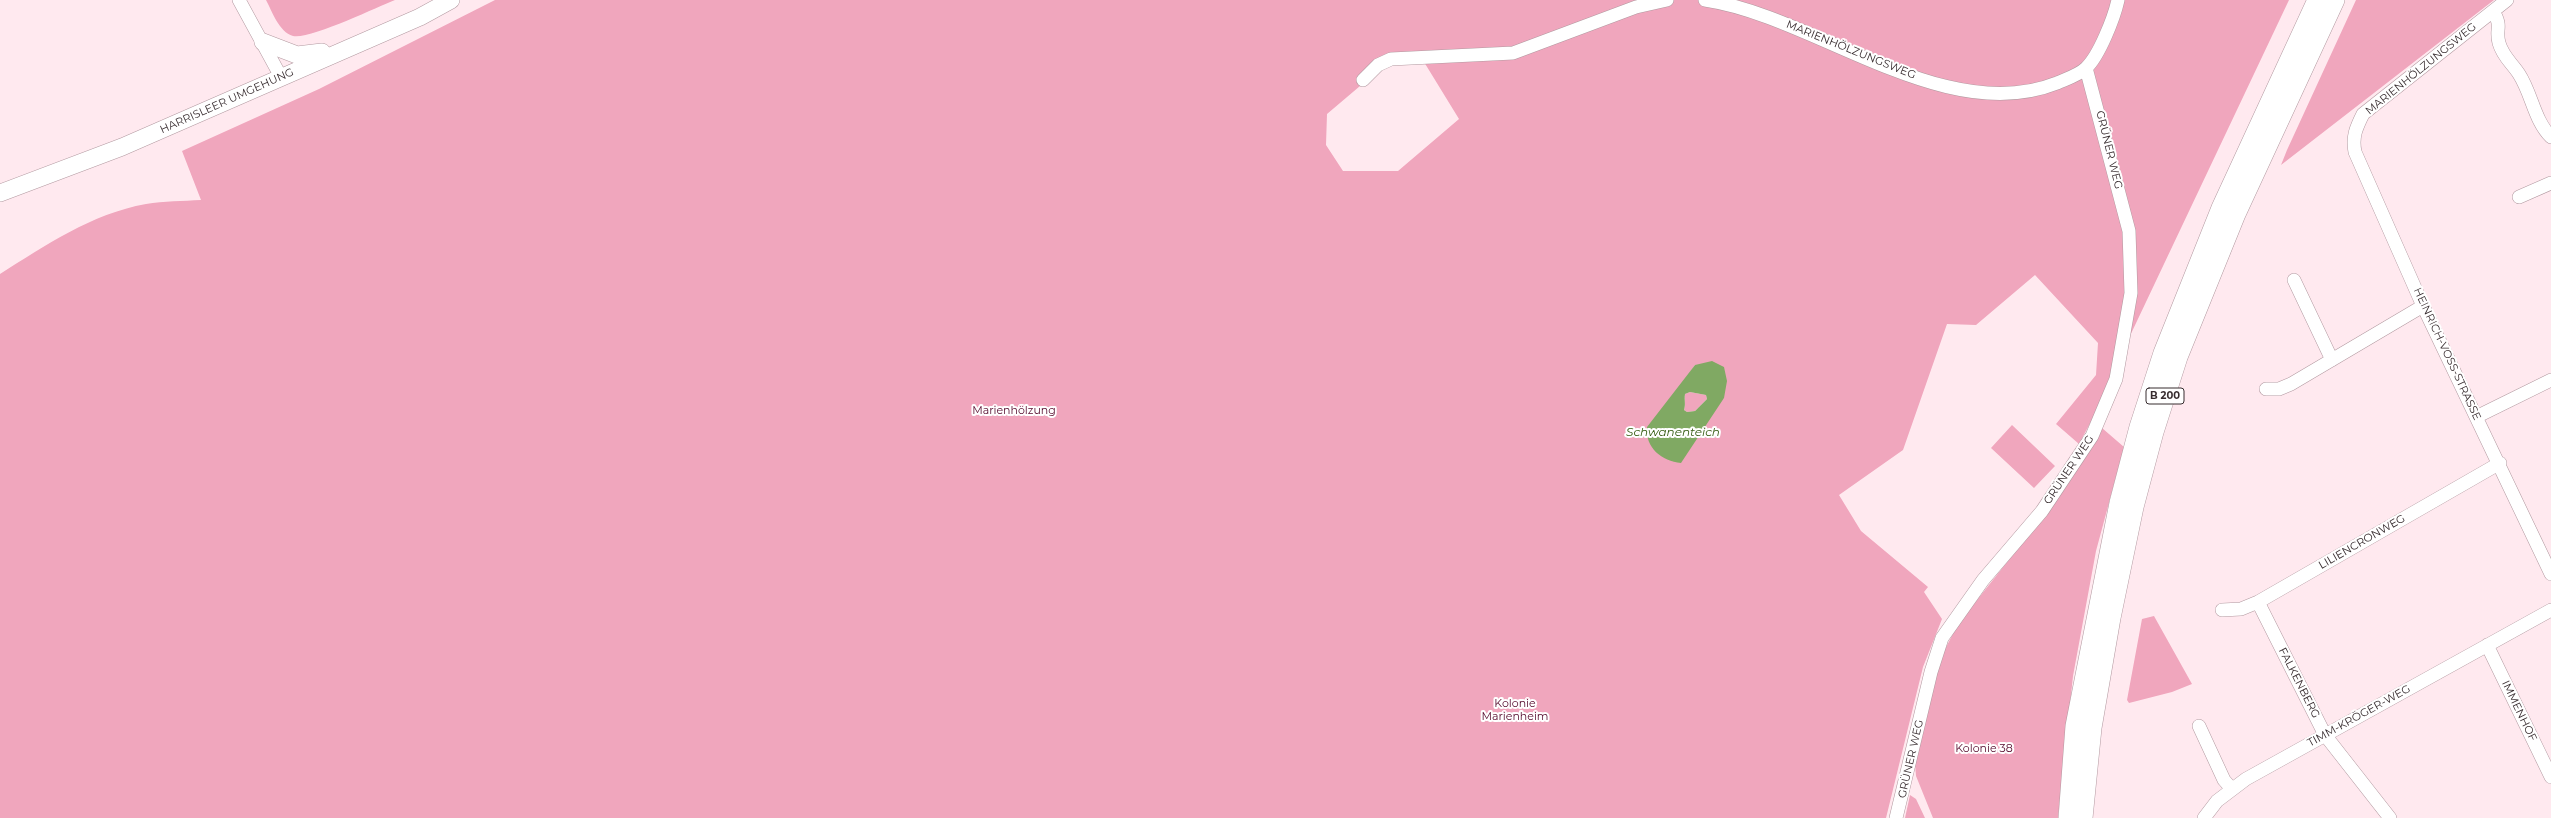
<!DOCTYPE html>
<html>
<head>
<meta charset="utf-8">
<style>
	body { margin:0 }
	canvas { display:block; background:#ffe9ef }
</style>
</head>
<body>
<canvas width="2551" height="818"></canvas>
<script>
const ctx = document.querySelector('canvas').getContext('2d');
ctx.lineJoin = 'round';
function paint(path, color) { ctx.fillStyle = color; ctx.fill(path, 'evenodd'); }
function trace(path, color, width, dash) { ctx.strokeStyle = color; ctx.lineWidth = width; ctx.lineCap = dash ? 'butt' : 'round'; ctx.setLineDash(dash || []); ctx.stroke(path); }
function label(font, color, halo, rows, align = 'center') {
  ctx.font = font + ' Montserrat,sans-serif'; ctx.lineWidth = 4; ctx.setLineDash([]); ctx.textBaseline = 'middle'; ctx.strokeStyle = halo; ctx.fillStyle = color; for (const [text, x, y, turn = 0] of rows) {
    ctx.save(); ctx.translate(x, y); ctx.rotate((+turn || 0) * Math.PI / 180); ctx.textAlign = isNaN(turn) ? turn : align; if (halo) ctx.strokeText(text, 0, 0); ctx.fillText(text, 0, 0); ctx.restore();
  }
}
paint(new Path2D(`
	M266 0H395C377 7 309 40 293 36 279 32 272 11 266 0Z
	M495 0H2289L2128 340 2111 384 2079 444 2056 424 2096 375 2098 343 2035 275 1976 325 1947 324 1903 450 1839 495 1861 531 1928 587 1924 592 1942 619 1923 667 1886 818H0V274C46 245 91 214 146 204 164 201 183 201 201 200L182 151 319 89ZM1424 62 1459 119 1398 171H1343L1326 145 1327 114 1386 64ZM1695 365 1724 398 1646 437Z
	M2356 0H2494L2281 165 2287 150Z
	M1690 392 1706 395 1707 399 1695 411 1687 412 1684 410C1686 404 1684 400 1685 394Z
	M2012 425 2055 466 2034 488 1991 448Z
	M2102 428 2124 447 2096 551 2073 676 2058 818H1933L1916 776 1915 764 1941 657 1958 624 2046 513Z
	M2154 616 2192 684 2172 692 2129 703 2127 700 2142 619Z
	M1910 795 1916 799 1925 818H1905Z`), '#f0a6bd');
paint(new Path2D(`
	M1712 361 1724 367 1727 381 1724 398 1681 463C1662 461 1645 448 1647 427L1695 365ZM1690 392 1706 395 1707 399 1695 411 1687 412 1684 410C1686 404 1684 400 1685 394Z`), '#80a963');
const minor = new Path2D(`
	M239 0 281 77
	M1705 0C1815 16 1945 128 2057 83 2066 79 2079 75 2086 68 2099 56 2114 18 2118 0
	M2507 0 2363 114C2356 128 2352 137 2355 152L2423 306 2551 574
	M2493 11C2503 28 2495 28 2499 43 2503 57 2512 63 2519 74 2532 94 2534 120 2551 137
	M1363 80 1378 65 1391 59 1513 53 1636 7 1667 0
	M2519 197 2551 183
	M2294 280 2332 360
	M2266 389H2279L2291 384 2423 306
	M2476 417 2551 380
	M2258 602 2325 735 2390 818
	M2222 610 2241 609 2258 602 2500 463
	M2487 645 2551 777
	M2199 726 2224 780 2231 788
	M1896 818 1931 672 1942 638 1983 580 2042 511 2092 436 2116 379 2131 293 2129 231 2086 68
	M2204 818 2217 801 2246 779 2551 610`);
const major = new Path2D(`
	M263 42 297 55 322 52
	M0 193 122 147 420 17 451 0`);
const highway = new Path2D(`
	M2068 818 2075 726 2119 503 2139 427 2163 353 2221 208 2317 0
	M2083 818 2092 728 2111 618 2134 507 2154 432 2178 357 2236 214 2335 0`);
trace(minor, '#b299a0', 14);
trace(major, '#b299a0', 18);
trace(highway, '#b299a0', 20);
trace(minor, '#fff', 13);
trace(major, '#fff', 17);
trace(highway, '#fff', 19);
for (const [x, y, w] of [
	[2165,396,38]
]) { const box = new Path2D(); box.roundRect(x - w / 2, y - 8, w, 16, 3); ctx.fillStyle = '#fff'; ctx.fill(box); trace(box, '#372c2f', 1); }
label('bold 10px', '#372c2f', null, [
	["B 200",2165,396]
]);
label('11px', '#372c2f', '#fff', [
	["MARIENHÖLZUNGSWEG",1851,50,22],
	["MARIENHÖLZUNGSWEG",2421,69,-39],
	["HARRISLEER UMGEHUNG",227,101,-24],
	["GRÜNER WEG",2109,150,76],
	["HEINRICH-VOSS-STRASSE",2447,354,65],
	["GRÜNER WEG",2069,470,-56],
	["LILIENCRONWEG",2362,542,-30],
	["FALKENBERG",2299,683,63],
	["IMMENHOF",2519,711,64],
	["TIMM-KRÖGER-WEG",2359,716,-29],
	["GRÜNER WEG",1911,759,-77]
]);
label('11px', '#54082b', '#fff', [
	["Marienhölzung",1014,411],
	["Kolonie",1515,704],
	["Marienheim",1515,717],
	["Kolonie 38",1984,749]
]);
label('italic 12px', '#355c12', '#fff', [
	["Schwanenteich",1673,432]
]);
</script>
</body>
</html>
